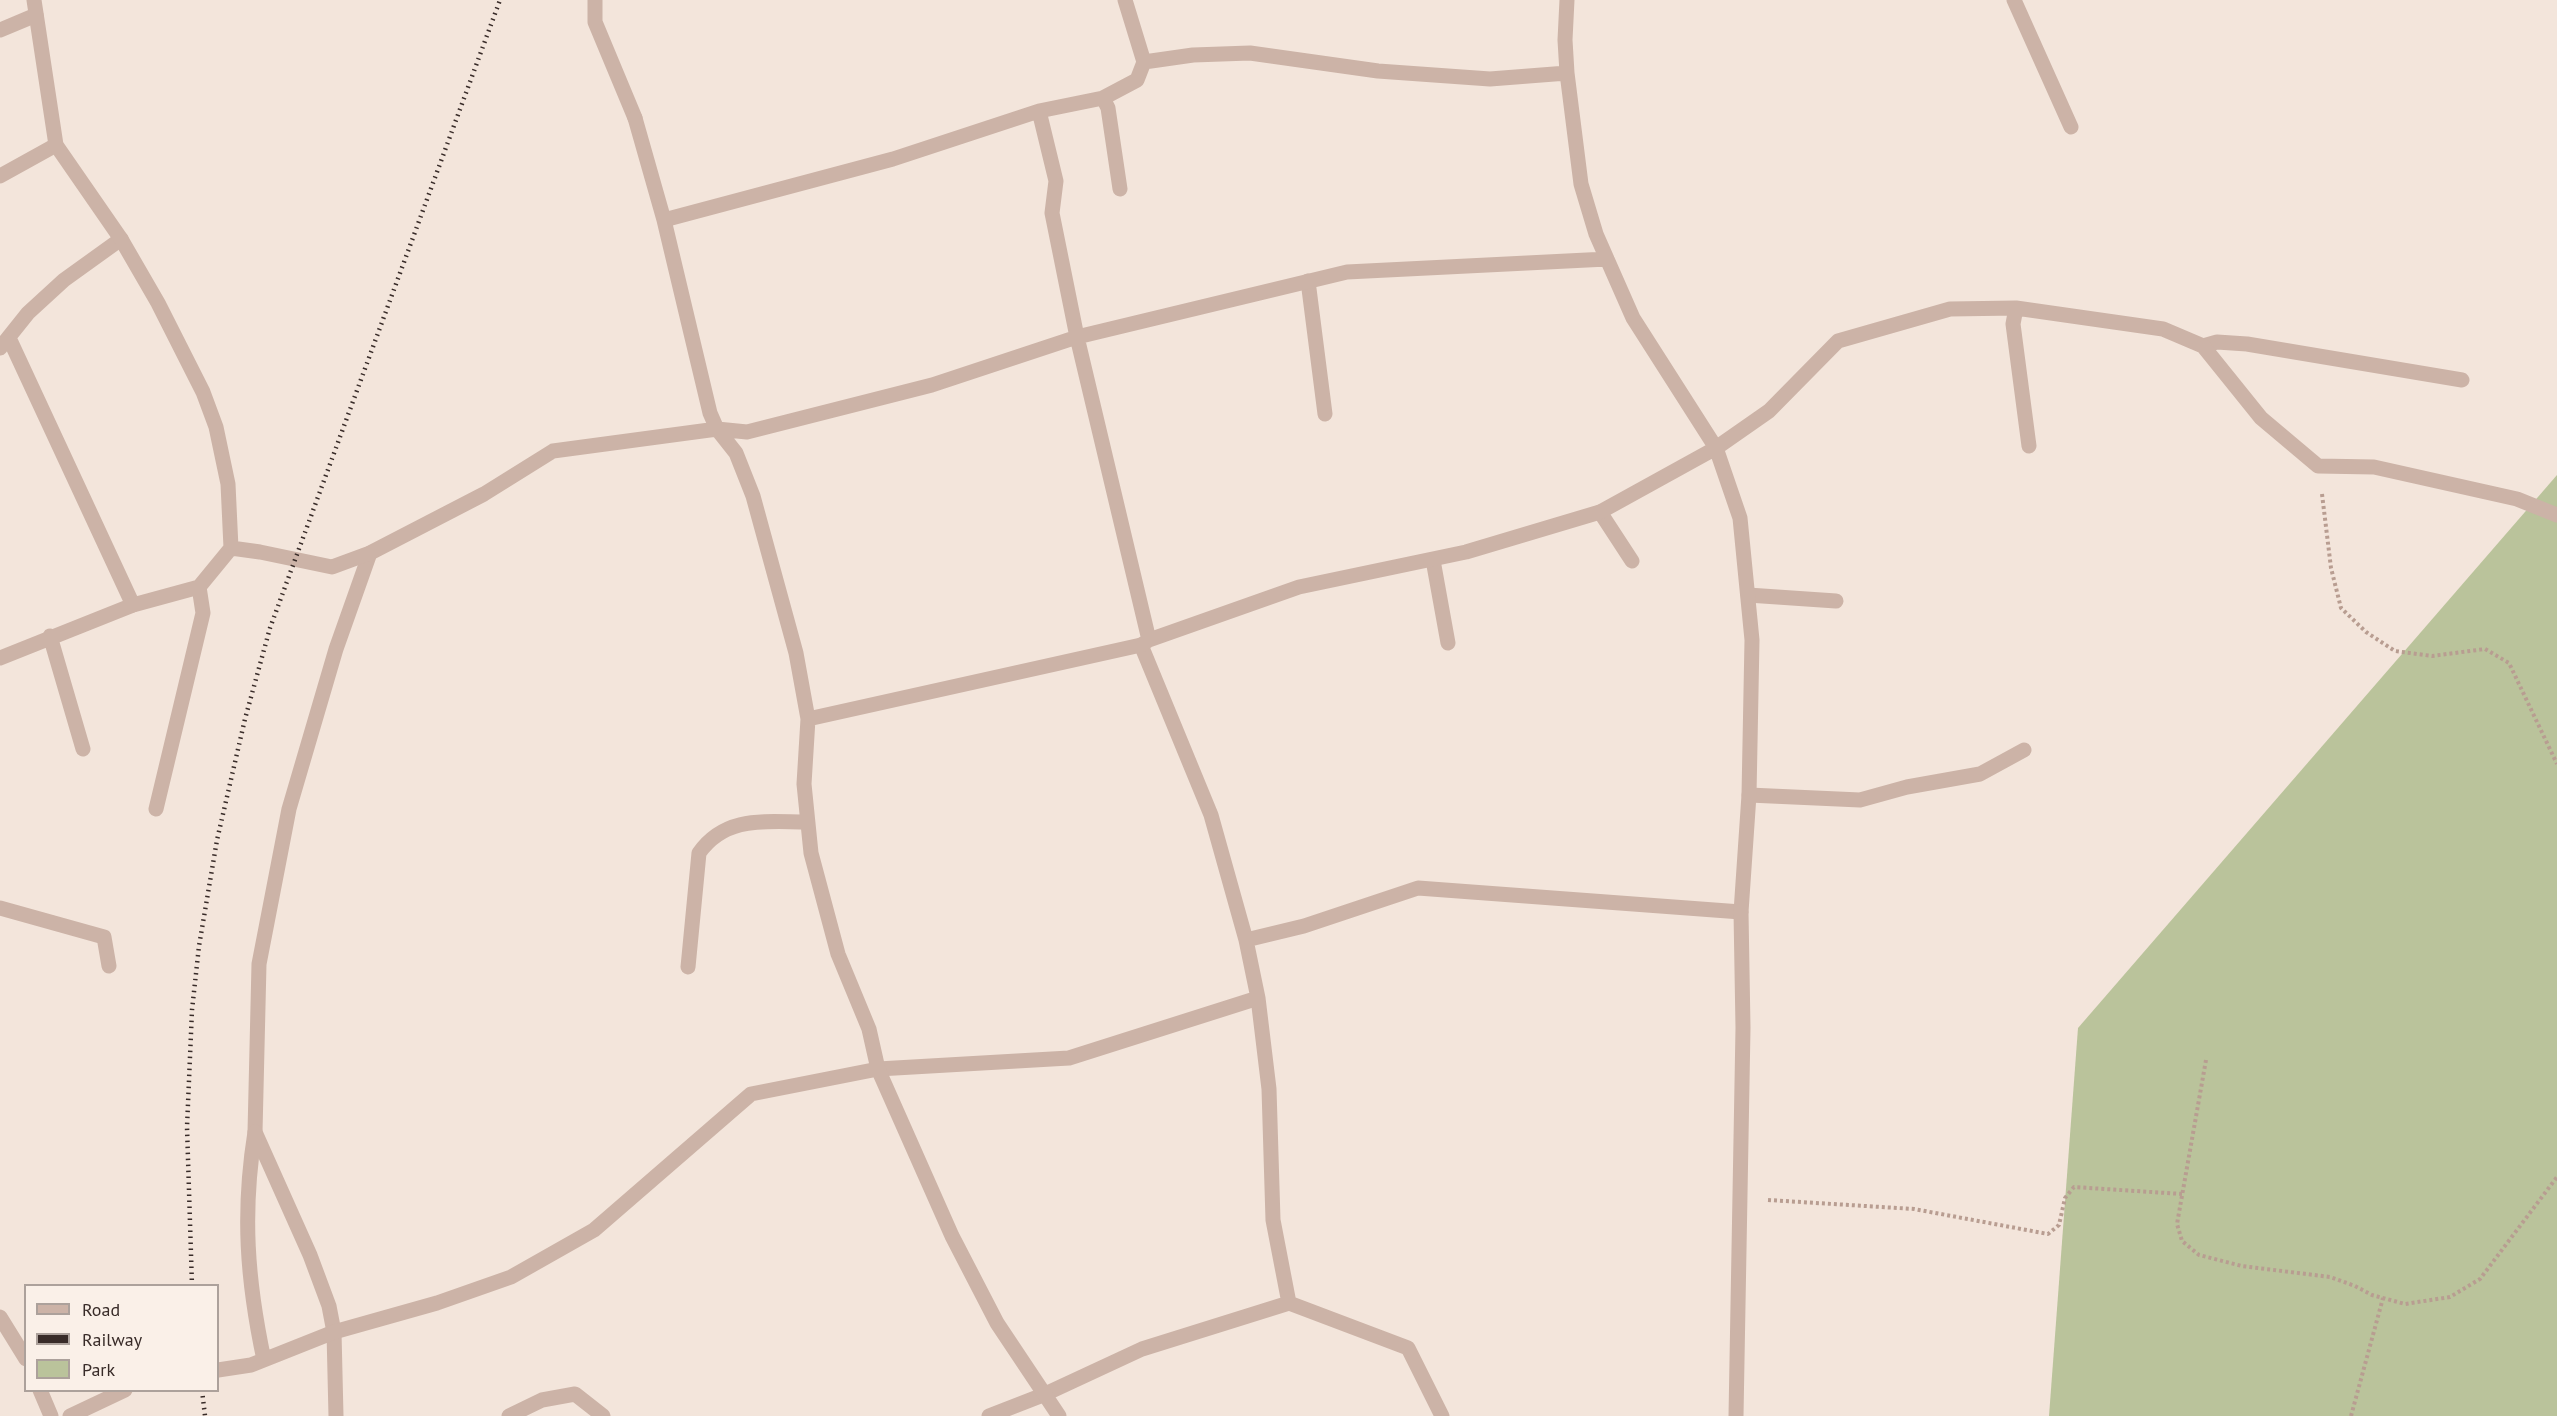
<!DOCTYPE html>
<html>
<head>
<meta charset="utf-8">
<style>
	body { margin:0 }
	#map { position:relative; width:2557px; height:1416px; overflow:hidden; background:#f3e5db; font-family:"PT Sans",sans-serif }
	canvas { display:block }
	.legend { position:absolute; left:24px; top:1284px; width:195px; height:108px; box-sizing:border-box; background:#faf0e8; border:2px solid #aca19b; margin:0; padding:8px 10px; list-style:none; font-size:18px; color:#382b28 }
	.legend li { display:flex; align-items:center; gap:12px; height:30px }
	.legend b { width:30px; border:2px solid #aca19b }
</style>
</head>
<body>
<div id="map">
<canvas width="2557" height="1416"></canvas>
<ul class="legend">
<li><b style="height:8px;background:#ccb3a7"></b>Road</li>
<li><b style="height:8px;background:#382b28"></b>Railway</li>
<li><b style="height:16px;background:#bac39b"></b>Park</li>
</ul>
</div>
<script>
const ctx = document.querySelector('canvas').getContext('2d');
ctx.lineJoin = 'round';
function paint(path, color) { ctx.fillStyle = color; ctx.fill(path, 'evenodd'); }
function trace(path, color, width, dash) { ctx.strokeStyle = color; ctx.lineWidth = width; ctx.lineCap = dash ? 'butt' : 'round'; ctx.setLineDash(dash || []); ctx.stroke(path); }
paint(new Path2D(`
	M2557 475V1416H2049L2078 1028Z`), '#bac39b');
trace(new Path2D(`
	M2322 494 2331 568 2341 608 2366 632 2395 651 2432 656 2485 649 2509 663 2557 764
	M2206 1060 2177 1224 2182 1241 2199 1255 2242 1266 2330 1277 2355 1286 2372 1295 2405 1304 2450 1297 2480 1279 2557 1177
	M1768 1200 1914 1209 2048 1234 2059 1225 2065 1198 2074 1187 2182 1194
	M2351 1416 2383 1298`), '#b89d91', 4, [3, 3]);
trace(new Path2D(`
	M595 0V22L635 118
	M2014 0 2071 127
	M0 30 36 15
	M0 176 56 145
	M1308 281 1325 414
	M9 338 133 605
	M2203 346 2217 342 2247 344 2462 380
	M0 348 28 313 64 280 121 239
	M1600 512 1632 561
	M1433 560 1448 643
	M1748 595 1836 601
	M1141 645 1211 815 1246 940 1258 998 1269 1089 1273 1220 1289 1303
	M1749 795 1860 800 1907 787 1980 774 2024 750
	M0 908 104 937 109 966
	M1246 940 1304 926 1418 888 1741 912
	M878 1069 1069 1058 1258 998
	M336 1416 334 1332 329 1306 310 1255 255 1132 259 964 289 809 336 649 370 553
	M509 1416 542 1400 575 1394 603 1416
	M989 1416 1043 1395 1142 1349 1289 1303 1408 1348 1442 1416`), '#ccb3a7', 15);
trace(new Path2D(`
	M1125 0 1144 62 1193 55 1250 53 1378 71 1490 79 1567 73
	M1567 0 1565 40 1567 73 1581 184 1596 234 1633 318 1716 448 1740 518 1752 640 1749 795 1741 912 1743 1028 1736 1416
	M1103 98 1108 108 1120 189
	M1039 111 1056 181 1052 213 1077 337 1149 640
	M635 118 664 220 710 413 717 429 736 453 753 496 796 653 808 719 804 784 811 853 838 954 869 1029 878 1069 952 1236 997 1323 1059 1416
	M664 220 893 159 1039 111 1103 98 1137 80 1144 62
	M2016 308 2013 324 2029 446
	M231 548 260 552 332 567 370 553 484 494 553 451 717 429 747 432 932 385 1077 337 1347 272 1607 259
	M50 636 83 749
	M0 658 133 605 199 587 231 548 228 484 216 427 203 392 158 303 121 239 56 145 34 0
	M808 719 1141 645 1149 640 1299 587 1466 552 1600 512 1716 448 1769 411 1838 341 1950 309 2016 308 2163 329 2203 346 2261 418 2318 466 2374 467 2517 499 2557 515
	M156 809 203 613 199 587
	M688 967 699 853C726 815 766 822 807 822
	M255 1132C242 1213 247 1280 264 1360
	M0 1317 26 1359
	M218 1370 251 1365 334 1332 437 1303 511 1277 594 1230 751 1094 878 1069
	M40 1390 51 1416
	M70 1416 125 1390`), '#ccb3a7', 15);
trace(new Path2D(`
	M192 1286 187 1127 192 1010 199 946 217 840 245 719 270 628 500 0
	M202 1390 205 1416`), '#382b28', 4.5, [1.5, 4.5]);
</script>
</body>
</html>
